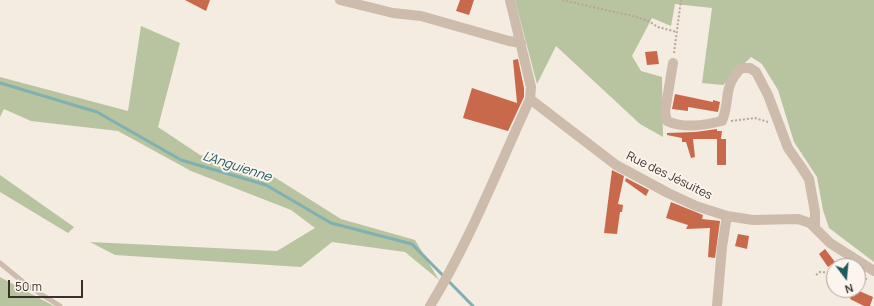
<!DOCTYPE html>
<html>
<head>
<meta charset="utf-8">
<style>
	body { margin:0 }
	#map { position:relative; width:874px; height:306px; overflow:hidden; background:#f4ebe1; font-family:Manrope,sans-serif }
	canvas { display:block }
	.north { position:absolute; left:826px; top:258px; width:40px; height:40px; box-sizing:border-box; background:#fbf5ee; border:1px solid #aea6a0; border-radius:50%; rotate:164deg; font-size:11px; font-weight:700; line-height:16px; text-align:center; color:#3b302b }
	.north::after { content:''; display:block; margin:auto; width:14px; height:18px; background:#1f5a5e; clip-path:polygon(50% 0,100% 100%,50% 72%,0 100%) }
	.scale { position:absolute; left:8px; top:280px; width:75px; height:18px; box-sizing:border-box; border:2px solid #3b302b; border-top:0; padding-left:5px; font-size:12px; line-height:14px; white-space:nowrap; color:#3b302b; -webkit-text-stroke:3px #fbf5ee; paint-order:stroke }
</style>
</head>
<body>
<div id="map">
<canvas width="874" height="306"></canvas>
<div class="north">N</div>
<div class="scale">50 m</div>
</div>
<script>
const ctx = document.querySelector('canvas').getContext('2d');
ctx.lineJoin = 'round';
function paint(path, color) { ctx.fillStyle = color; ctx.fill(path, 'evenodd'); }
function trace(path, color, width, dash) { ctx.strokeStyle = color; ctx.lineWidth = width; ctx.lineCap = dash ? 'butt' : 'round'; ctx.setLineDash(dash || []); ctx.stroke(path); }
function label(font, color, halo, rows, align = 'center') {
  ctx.font = font + ' Manrope,sans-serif'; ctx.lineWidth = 4; ctx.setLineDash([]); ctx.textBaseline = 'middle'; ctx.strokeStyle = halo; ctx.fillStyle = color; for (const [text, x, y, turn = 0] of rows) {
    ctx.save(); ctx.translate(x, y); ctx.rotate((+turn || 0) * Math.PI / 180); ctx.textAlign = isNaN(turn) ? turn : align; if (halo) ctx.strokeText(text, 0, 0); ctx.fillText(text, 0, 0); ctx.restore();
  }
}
paint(new Path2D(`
	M515 0H874V262L829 228 823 210 817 177 794 142 778 90 762 64 751 57 723 85 702 83 712 8 675 4 671 26 652 18 632 56 641 71 662 77 663 137 640 124 556 46 537 84Z
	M141 26 180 43 158 127 200 155 263 170 341 219 415 240 439 280 405 252 332 242 301 267 115 255 90 242 277 251 315 228 291 210 191 171 118 131 31 121 4 109 0 117V77L128 111Z
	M0 175 74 227 68 233 0 192Z
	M0 277 54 306H0Z`), '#b8c4a0');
trace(new Path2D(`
	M0 83 97 112 181 160 266 185 331 223 412 244 473 306`), '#7fb0b2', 3);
paint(new Path2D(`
	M185 0H210L206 11Z
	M460 0H474L469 15 456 11Z
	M657 51 659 64 647 65 645 52Z
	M518 59 524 88V97L508 131 463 118 472 88 517 103 513 60Z
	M675 94 713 102V100L720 102 718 112 688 107V111L672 109Z
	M717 129V131H722L721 139H726V165H717V139H693L695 157 691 158 686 142H682V138L667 135V133L695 132Z
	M612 170 624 176 618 204 623 205 622 212H620L617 234 604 233Z
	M626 178 649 190 646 196 625 181Z
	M671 202 703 215 702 219 720 221 715 258 708 257 710 228 686 229 688 225 666 218Z
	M738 234 749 236 747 249 735 246Z
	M825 249 835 262 828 267 819 254Z
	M854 290H857L873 297 870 306H864L850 299Z`), '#c8694b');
trace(new Path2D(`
	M562 0 637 17 650 22 658 27 677 32
	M674 53 681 0
	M731 121 755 118 768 122
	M816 275 820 272 834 273
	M858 277 867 279`), '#b9a596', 2, [2, 2]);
trace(new Path2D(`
	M0 263 28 286 60 306`), '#cdbbac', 5);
trace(new Path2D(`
	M340 0 393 13 421 16 509 41 521 43
	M673 63 665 112 667 121C684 129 705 125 722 121 731 99 722 88 741 68H750L756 72 768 95 788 148 802 168 809 179 815 212V228
	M530 99 616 165 668 193 696 206 727 216 753 220 798 219 810 223 830 243 874 271
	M430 306C470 241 498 168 530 99L531 87 510 0
	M717 306 722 247 727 216`), '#cdbbac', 10);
label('12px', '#3b302b', '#fbf5ee', [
	["Rue des Jésuites",669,176,26]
]);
label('italic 13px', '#1f5a5e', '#fbf5ee', [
	["L'Anguienne",237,167,18]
]);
</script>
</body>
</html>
